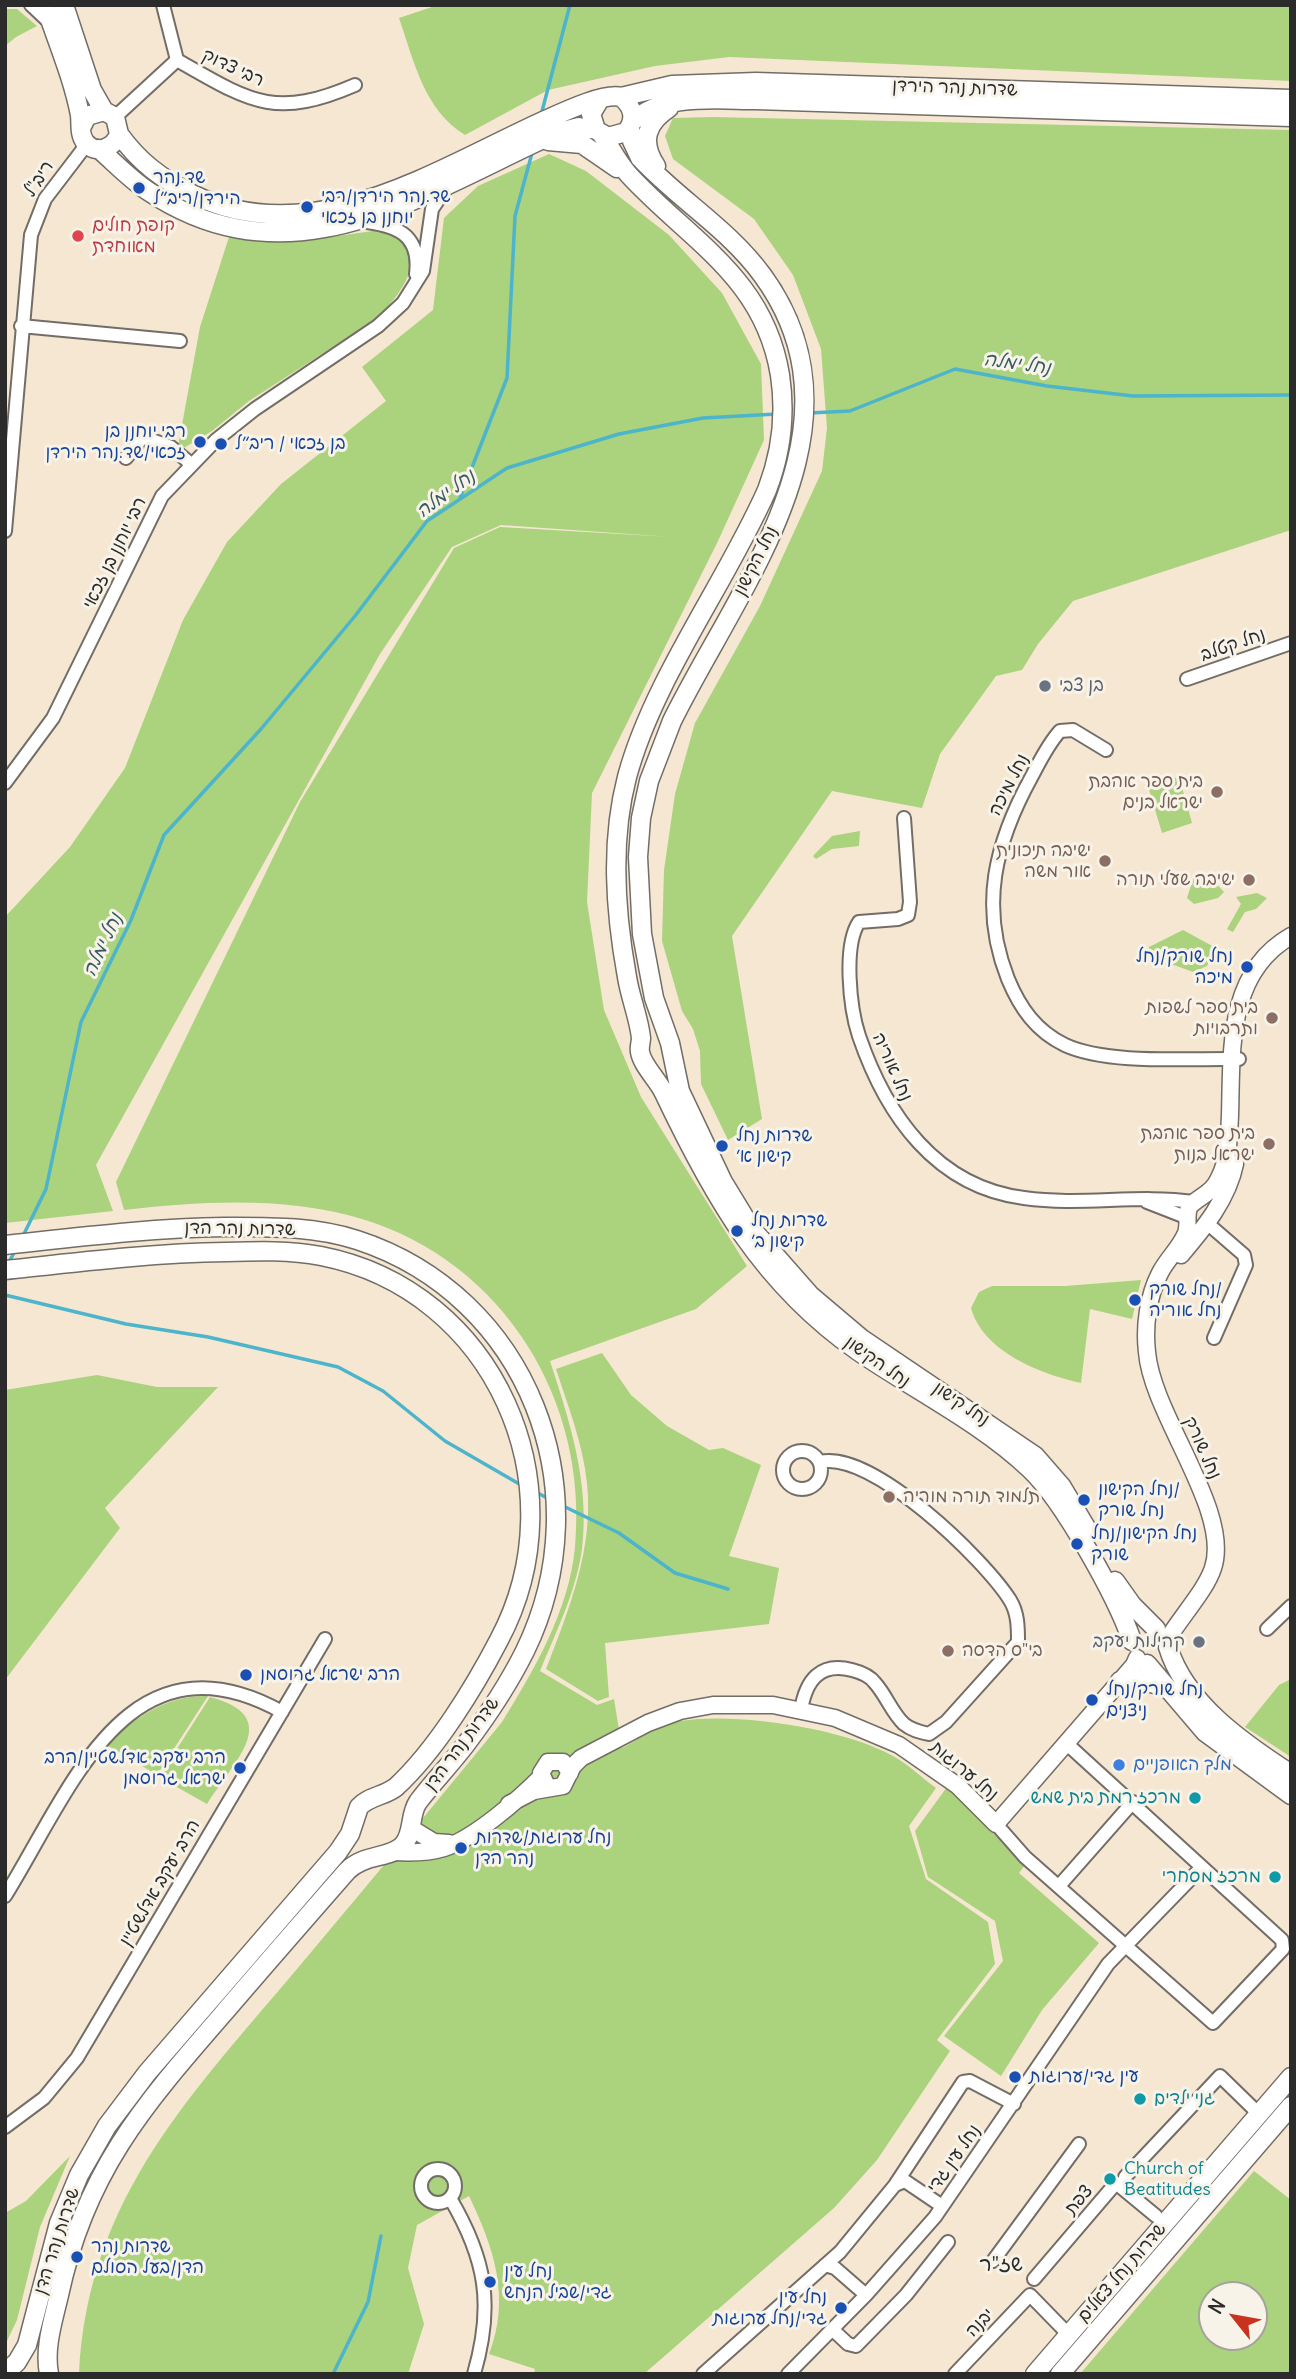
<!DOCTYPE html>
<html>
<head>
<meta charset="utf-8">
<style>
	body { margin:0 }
	#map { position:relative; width:1296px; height:2379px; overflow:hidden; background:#f6e7d3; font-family:Delius,sans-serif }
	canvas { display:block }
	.frame { position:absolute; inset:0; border:7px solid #2b2b2b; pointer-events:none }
	.north { position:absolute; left:1198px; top:2281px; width:70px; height:70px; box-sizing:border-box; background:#f7f3e8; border:2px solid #a5a39c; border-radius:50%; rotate:301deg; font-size:19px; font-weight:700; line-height:28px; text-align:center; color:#2b2b2b }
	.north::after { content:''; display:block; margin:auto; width:24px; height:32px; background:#c8321e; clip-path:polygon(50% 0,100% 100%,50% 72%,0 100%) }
</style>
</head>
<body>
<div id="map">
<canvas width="1296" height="2379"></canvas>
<div class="frame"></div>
<div class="north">N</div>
</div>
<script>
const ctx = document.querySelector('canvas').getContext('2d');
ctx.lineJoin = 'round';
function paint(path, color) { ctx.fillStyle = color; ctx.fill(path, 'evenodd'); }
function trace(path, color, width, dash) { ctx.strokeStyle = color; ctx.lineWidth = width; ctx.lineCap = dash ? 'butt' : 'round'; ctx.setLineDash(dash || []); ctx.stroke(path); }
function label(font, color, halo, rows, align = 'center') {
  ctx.font = font + ' Delius,"Playpen Sans Hebrew",sans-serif'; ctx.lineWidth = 6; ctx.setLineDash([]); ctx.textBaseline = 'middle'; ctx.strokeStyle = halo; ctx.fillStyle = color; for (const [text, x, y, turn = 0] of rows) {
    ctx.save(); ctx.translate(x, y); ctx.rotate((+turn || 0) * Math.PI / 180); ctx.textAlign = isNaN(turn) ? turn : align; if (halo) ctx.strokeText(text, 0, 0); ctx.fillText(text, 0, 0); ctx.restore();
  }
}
paint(new Path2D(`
	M470 5H1291V81L729 57 655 66 548 90 465 135C424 110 414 61 399 18L432 7Z
	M5 9H17L37 26 16 37 5 46Z
	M713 117 1291 130V530L1073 601 1038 644 1022 670 996 676 940 754 922 808 832 791 732 936 762 1119 728 1140 701 1084 700 1051 693 1029 682 1011 662 941 664 870 675 794 695 723 760 606 822 471 827 428 821 349 793 275 754 219 673 159 665 136 673 118Z
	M549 154 586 171 669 235 722 293 761 364 764 440 718 541 592 793 587 902 604 1010 641 1097 747 1266 696 1309 550 1361C570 1422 590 1484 582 1549 576 1592 556 1632 540 1671L597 1705 614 1699 622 1748C639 1739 661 1724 680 1721 736 1712 843 1728 893 1756 908 1764 922 1778 936 1788L909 1826 926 1879 988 1922 995 1964 937 2040 950 2051 877 2160 834 2208 644 2374H534L535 2369 489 2354C511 2298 494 2248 469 2196L417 2225 408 2268 424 2324 408 2374H79C88 2195 194 2092 302 1963 369 1883 436 1803 502 1722 534 1670 569 1611 575 1547 589 1402 504 1262 362 1219 287 1196 201 1201 124 1210L116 1182 300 802 454 548 500 527 672 537 501 525 452 547 380 654 96 1165 113 1211 5 1223V917L70 847 125 768 183 620 227 542 281 484 386 401 362 367 433 310 444 218 478 186Z
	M380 230C436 247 405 291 376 319L249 401 212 431 177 452 200 327 229 237 302 241Z
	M1179 777 1192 823 1162 833 1148 786Z
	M860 831 859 846 832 849 816 859 813 856 832 836Z
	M1210 877 1224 892 1218 898 1194 904 1187 898 1193 879Z
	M1257 893 1267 898 1256 909 1245 912 1233 932 1227 929 1241 904 1236 897Z
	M1183 930 1216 948 1207 966 1193 972 1174 965 1156 967 1146 962 1149 947Z
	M1141 1280 1132 1319 1090 1309 1081 1383C1041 1374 983 1352 971 1308L979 1292 992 1286H1065Z
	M602 1353 631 1395 667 1426 709 1450 723 1448 761 1465 729 1556 779 1568 769 1624 605 1643 609 1697 598 1701 546 1669C569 1610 594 1548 587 1483 583 1444 568 1406 556 1369Z
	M97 1375 157 1387H218L105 1508 120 1528 5 1680V1390Z
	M1291 1679V1757L1245 1727 1279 1685Z
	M208 1696 157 1775 107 1745C135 1717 167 1695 208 1696Z
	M210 1697C285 1717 234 1761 207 1804L159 1777Z
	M947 1787 1025 1865 1019 1873 1099 1943 1042 2010 1001 2076 944 2036 1003 1961 995 1921 928 1877 915 1831Z
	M70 2156 40 2227 17 2320 5 2345V2213L26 2201Z
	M1254 2171 1291 2200V2374H1080ZM1212 2295H1254V2337H1212Z`), '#abd27c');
trace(new Path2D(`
	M541 115 570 5
	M809 413 850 411 955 369 1047 386 1133 396 1291 395
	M460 498 507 378 515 216 532 153
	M23 1236 46 1189 81 1022 131 920 164 835 261 729 355 616 427 521 507 468 619 434 703 418 777 414
	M8 1264 16 1249
	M5 1295 126 1324 208 1337 338 1367 383 1391 445 1441 521 1485
	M534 1491 549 1499
	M559 1504 619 1533 675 1573 728 1589
	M333 2374 368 2302 381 2236`), '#4cb5cb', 3.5);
const minor = new Path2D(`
	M31 5 49 22
	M163 5 177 60
	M177 60C249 101 274 120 355 85
	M115 117 177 60
	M360 221C395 225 421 233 416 274
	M21 326 180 341
	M126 458 143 437 171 447 191 464
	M5 531 31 235 45 199 87 144
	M1187 679 1291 643
	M1106 750 1073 730 1060 731C1048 744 1040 761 1032 776 995 843 979 906 1008 979 1020 1008 1036 1031 1065 1045 1108 1065 1191 1058 1239 1059
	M5 783 53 718 162 496 216 440 255 409 378 326 403 303 423 271 432 209 447 187
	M904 818 910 902 908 915 898 919 859 922C843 946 850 1009 859 1036 886 1115 936 1187 1024 1198 1081 1206 1138 1194 1194 1202
	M1147 1202 1188 1218
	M1207 1223 1244 1255 1246 1265 1214 1338
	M783 1470a19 19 0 1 1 38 0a19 19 0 1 1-38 0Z
	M1267 1629 1291 1606
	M801 1710C806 1680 820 1662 852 1670 860 1672 870 1676 875 1683 886 1695 892 1713 904 1724 911 1730 920 1732 929 1734L946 1722 1018 1642C1018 1627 1018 1613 1010 1600 984 1559 871 1449 820 1462
	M996 1824 1025 1857 1213 2023 1283 1949 1282 1940 1066 1743
	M1059 1886 1133 1802
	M5 1896C70 1792 127 1626 282 1712
	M5 2127 44 2098 77 2058 325 1639
	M421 2186a17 17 0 1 1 34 0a17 17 0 1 1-34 0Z
	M1125 2177 1220 2076 1259 2114
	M895 2185 905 2181 942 2206
	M450 2198C486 2259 494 2305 474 2374
	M993 2261 1079 2144
	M825 2265 835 2268 866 2295
	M1034 2279 1116 2183 1156 2216
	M832 2329 848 2344 856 2346 906 2295 948 2242
	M703 2374 840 2252 895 2185 963 2082 970 2081 1014 2104
	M788 2374 866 2295 935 2217 1108 1964 1202 1867
	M955 2374 1030 2295 1069 2335`);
const tertiary = new Path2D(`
	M1181 1255C1204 1228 1228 1199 1235 1164
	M1167 1640C1180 1618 1206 1590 1213 1568 1232 1511 1152 1415 1147 1352 1144 1326 1148 1296 1160 1273 1167 1259 1180 1248 1186 1233 1189 1224 1186 1216 1189 1207 1199 1196 1212 1194 1219 1178 1229 1159 1229 1135 1230 1115 1232 1051 1226 973 1291 936
	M546 1784 541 1773 548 1762H563L570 1773
	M509 1804 534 1791 563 1786 573 1766 581 1758 648 1723 680 1711 713 1705H773L835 1718 899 1745 958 1786 996 1824 1134 1665 1137 1658
	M411 1828 434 1842 449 1843
	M394 1852C410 1853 428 1853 444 1848 475 1838 519 1799 542 1776`);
const secondary = new Path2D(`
	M45 5C57 41 73 78 80 115 81 124 79 134 85 142 96 156 114 148 119 134L115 117 104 111 87 116 81 128
	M64 5 92 90 104 111
	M621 97 672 85 756 82 1291 99
	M633 121C663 93 718 100 756 100L1291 117
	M630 127 632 141 640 158C679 200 729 229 763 276 872 427 739 585 672 721L649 781 641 818 638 857 642 934 654 998 670 1043 680 1091 723 1182 751 1228 810 1295 862 1339 1035 1456 1062 1487 1087 1529
	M119 134C139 162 162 179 192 194 310 253 434 171 541 122 559 114 604 92 621 97 634 107 636 120 626 132L608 137 596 130 591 114 600 99
	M602 135C611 148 618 163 629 175 690 241 764 277 780 375 786 415 782 451 767 490 726 583 653 680 627 777 610 842 615 911 627 977 630 997 639 1018 641 1038 641 1042 639 1047 640 1052 642 1065 658 1080 664 1093 713 1196 762 1284 858 1351 913 1389 982 1423 1030 1469 1063 1500 1117 1597 1132 1641
	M548 141 582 144 617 168
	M99 149C115 163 130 179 148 191 292 287 421 194 556 133L579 127 596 130
	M656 166C640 142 646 123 669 108
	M5 1245C79 1237 151 1228 225 1227 270 1227 313 1226 357 1240 529 1296 603 1491 525 1651 509 1683 488 1715 466 1744 451 1764 433 1782 418 1802 409 1815 414 1833 403 1845 390 1859 365 1853 347 1871 305 1919 263 1967 222 2015 142 2107 85 2173 59 2295 53 2321 44 2348 49 2374
	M5 1270C79 1262 152 1253 226 1252 258 1251 290 1250 321 1256 495 1290 581 1486 499 1640 474 1688 436 1750 396 1787 385 1796 369 1796 359 1807L350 1834 338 1852 147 2073 107 2126 79 2175 59 2223 27 2345 17 2362 5 2373
	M1115 1581 1132 1605 1156 1629
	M1168 1647C1185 1703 1243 1743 1291 1774
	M1147 1664 1205 1732 1291 1795
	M1120 1681 1135 1678 1164 1687
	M1035 2374 1291 2077
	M1060 2374 1291 2106`);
trace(minor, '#726d66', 16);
trace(tertiary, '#726d66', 19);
trace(secondary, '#726d66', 21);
trace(minor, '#fff', 12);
trace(tertiary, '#fff', 16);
trace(secondary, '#fff', 18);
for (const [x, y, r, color] of [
	[139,188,7,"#1a4fb4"],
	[307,207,7,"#1a4fb4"],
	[78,236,7,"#e0444e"],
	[200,442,7,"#1a4fb4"],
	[221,444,7,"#1a4fb4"],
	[1045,686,7,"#6b7280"],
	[1217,792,7,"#8d6e63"],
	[1105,861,7,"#8d6e63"],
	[1249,880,7,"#8d6e63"],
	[1247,967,7,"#1a4fb4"],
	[1272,1018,7,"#8d6e63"],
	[1269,1144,7,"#8d6e63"],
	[722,1146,7,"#1a4fb4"],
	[737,1231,7,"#1a4fb4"],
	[1135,1300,7,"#1a4fb4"],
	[889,1497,7,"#8d6e63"],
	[1084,1500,7,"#1a4fb4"],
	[1077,1544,7,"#1a4fb4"],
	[1199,1642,7,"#6b7280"],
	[948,1651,7,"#8d6e63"],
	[246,1675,7,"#1a4fb4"],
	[1092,1700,7,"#1a4fb4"],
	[1119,1765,7,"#3f7fe0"],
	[240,1768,7,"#1a4fb4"],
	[1195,1798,7,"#0f9aa8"],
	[461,1848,7,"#1a4fb4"],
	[1275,1877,7,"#0f9aa8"],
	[1015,2077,7,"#1a4fb4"],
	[1140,2099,7,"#0f9aa8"],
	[1110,2179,7,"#0f9aa8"],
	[77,2257,7,"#1a4fb4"],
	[490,2282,7,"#1a4fb4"],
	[841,2308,7,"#1a4fb4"]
]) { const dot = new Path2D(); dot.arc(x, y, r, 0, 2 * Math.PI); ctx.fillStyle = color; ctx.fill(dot); trace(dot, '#f7f3e8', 2.5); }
label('18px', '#2b2b2b', '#f7f3e8', [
	["רבי צדוק",233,68,25],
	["שדרות נהר הירדן",955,88,2],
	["ריב\"ל",39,179,-57],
	["רבי יוחנן בן זכאי",115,553,-64],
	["נחל הקישון",756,561,-63],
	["נחל קטלב",1233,645,-19],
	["נחל מיכה",1009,785,-63],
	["נחל אוריה",892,1067,66],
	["שדרות נהר הדן",240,1229,1],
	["נחל הקישון",877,1362,35],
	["נחל קישון",961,1404,34],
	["נחל שורק",1202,1448,66],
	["שדרות נהר הדן",462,1744,-53],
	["נחל ערוגות",964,1771,40],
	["הרב יעקב אדלשטיין",160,1883,-60],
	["נחל עין גדי",954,2159,-55],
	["צפת",1079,2200,-50],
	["שדרות נהר הדן",57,2241,-72],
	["שדרות נחל צאלים",1122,2273,-49],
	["יבנה",980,2323,-46]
]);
label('18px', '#164399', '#f7f3e8', [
	["שד.נהר",153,178],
	["הירדן/ריב״ל",153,199],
	["שד.נהר הירדן/רבי",321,197],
	["יוחנן בן זכאי",321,218],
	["רבי יוחנן בן",186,432,"right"],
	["זכאי/שד.נהר הירדן",186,453,"right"],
	["בן זכאי / ריב״ל",235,444],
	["נחל שורק/נחל",1233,957,"right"],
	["מיכה",1233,978,"right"],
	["שדרות נחל",736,1136],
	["קישון א׳",736,1157],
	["שדרות נחל",751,1221],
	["קישון ב׳",751,1242],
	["נחל שורק/",1149,1290],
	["נחל אוריה",1149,1311],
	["נחל הקישון/",1098,1490],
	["נחל שורק",1098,1511],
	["נחל הקישון/נחל",1091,1534],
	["שורק",1091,1555],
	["הרב ישראל גרוסמן",260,1675],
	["נחל שורק/נחל",1106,1690],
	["ניצנים",1106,1711],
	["הרב יעקב אדלשטיין/הרב",226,1758,"right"],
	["ישראל גרוסמן",226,1779,"right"],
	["נחל ערוגות/שדרות",475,1838],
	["נהר הדן",475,1859],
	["עין גדי/ערוגות",1029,2077],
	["שדרות נהר",91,2247],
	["הדן/בעל הסולם",91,2268],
	["נחל עין",504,2272],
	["גדי/שביל הנחש",504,2293],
	["נחל עין",827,2298,"right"],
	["גדי/נחל ערוגות",827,2319,"right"]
], 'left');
label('18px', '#be3a42', '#f7f3e8', [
	["קופת חולים",92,226],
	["מאוחדת",92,247]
], 'left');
label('18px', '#5b616d', '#f7f3e8', [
	["בן צבי",1059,686],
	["קהילות יעקב",1185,1642,"right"]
], 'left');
label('18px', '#785e54', '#f7f3e8', [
	["בית ספר אהבת",1203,782],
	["ישראל בנים",1203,803],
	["ישיבה תיכונית",1091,851],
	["אור משה",1091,872],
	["ישיבה שעלי תורה",1235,880],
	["בית ספר לשפות",1258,1008],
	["ותרבויות",1258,1029],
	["בית ספר אהבת",1255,1134],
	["ישראל בנות",1255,1155],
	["תלמוד תורה מוריה",903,1497,"left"],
	["בי\"ס הדסה",962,1651,"left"]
], 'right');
label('18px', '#366cbe', '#f7f3e8', [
	["מלך האופניים",1133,1765]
], 'left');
label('18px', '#0d838f', '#f7f3e8', [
	["מרכז רמת בית שמש",1181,1798],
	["מרכז מסחרי",1261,1877],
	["גני ילדים",1154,2099,"left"],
	["Church of",1124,2169,"left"],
	["Beatitudes",1124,2190,"left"]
], 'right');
label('italic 19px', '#375b63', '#f7f3e8', [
	["נחל ימלה",1017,364,8],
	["נחל ימלה",446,494,-36],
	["נחל ימלה",103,945,-65]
]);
label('21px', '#2b2b2b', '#f7f3e8', [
	["שז\"ר",1001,2265]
]);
</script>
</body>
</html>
